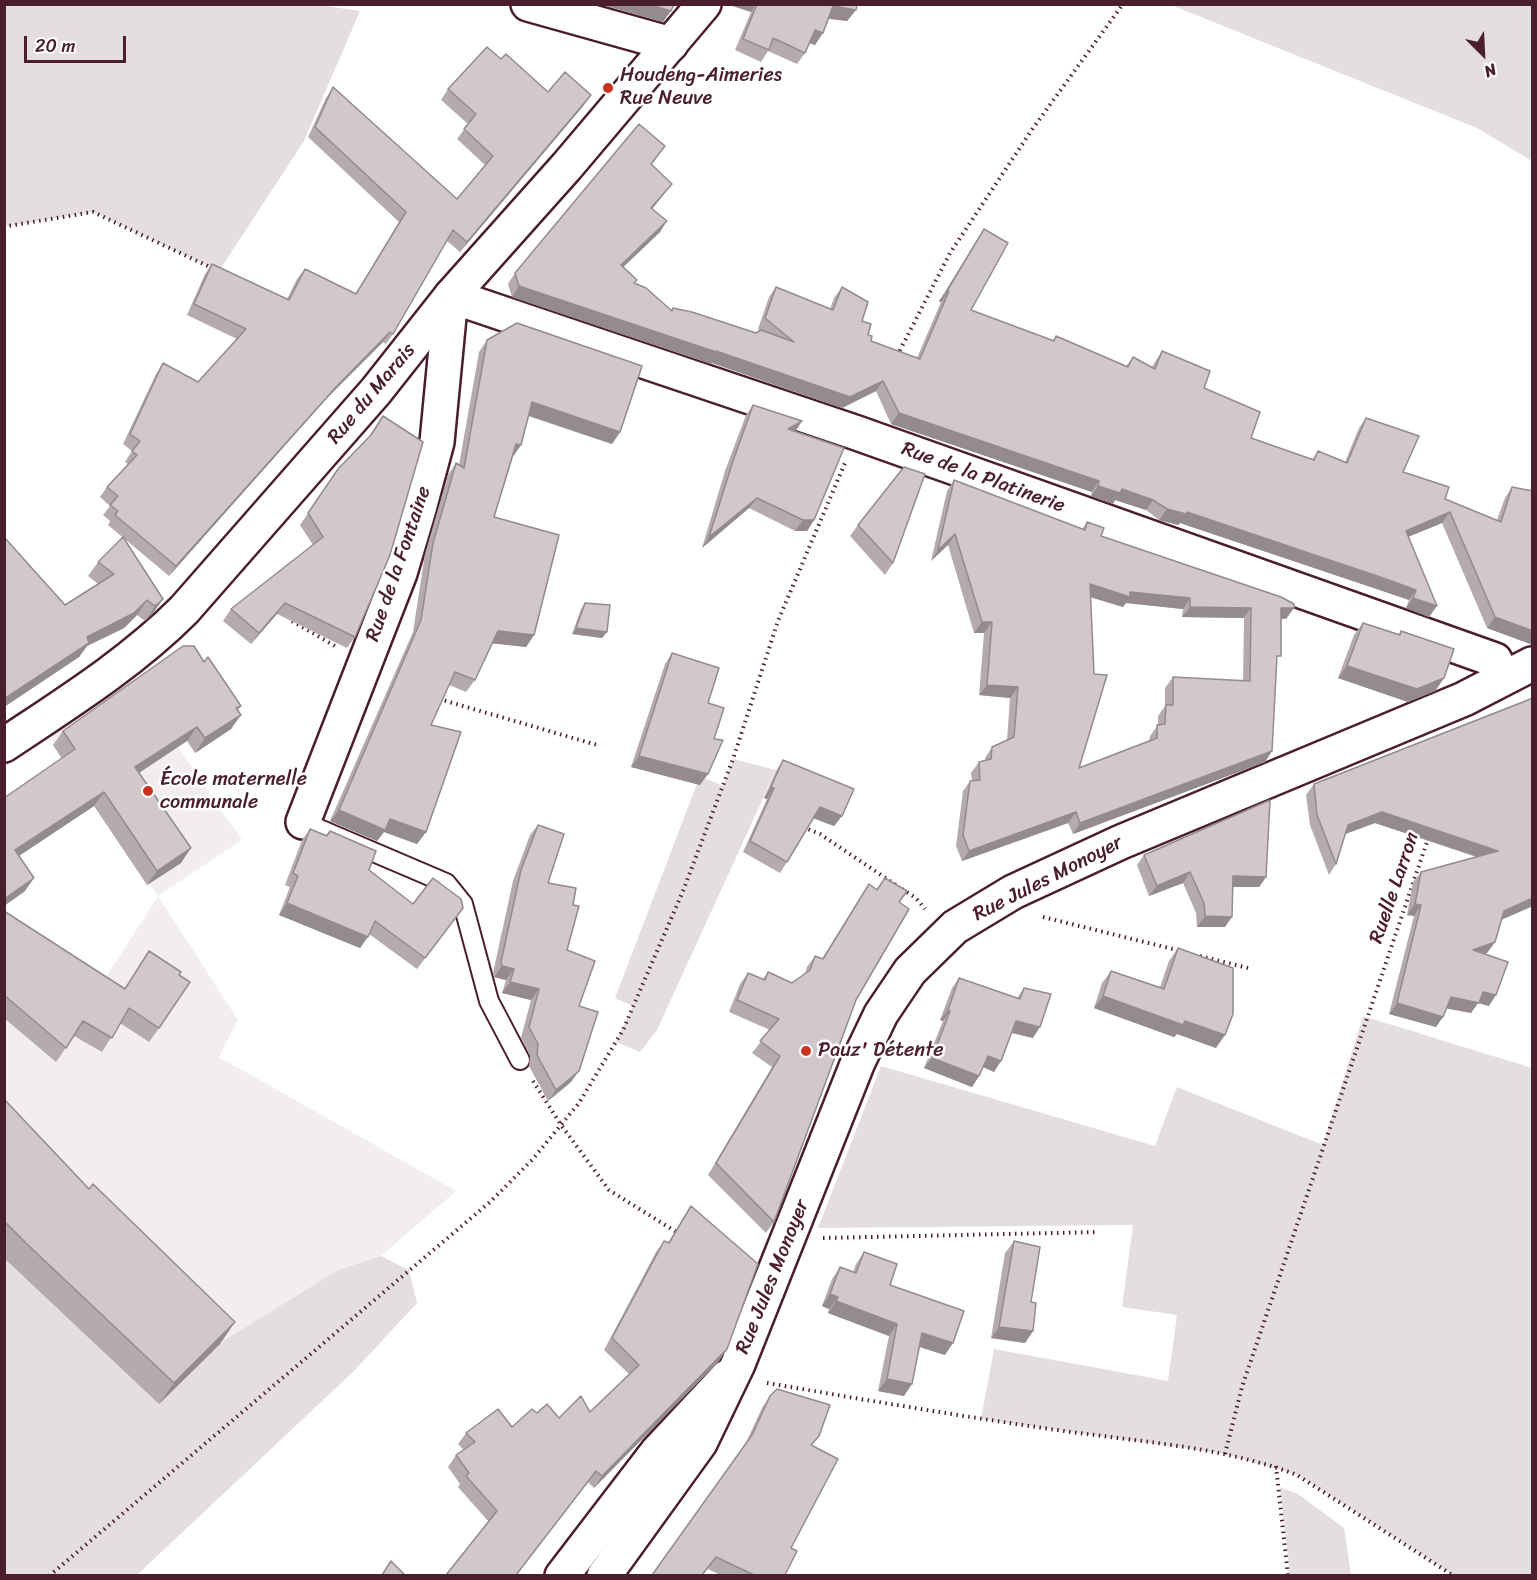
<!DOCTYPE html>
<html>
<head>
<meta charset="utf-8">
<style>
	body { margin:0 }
	#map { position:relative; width:1537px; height:1580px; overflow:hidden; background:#fff; font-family:Sriracha,sans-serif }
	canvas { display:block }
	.frame { position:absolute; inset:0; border:6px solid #4a1f2b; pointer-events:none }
	.north { position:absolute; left:1453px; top:24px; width:60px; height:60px; -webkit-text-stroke:4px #fff; paint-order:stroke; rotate:156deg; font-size:16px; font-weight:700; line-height:24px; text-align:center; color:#4a1f2b }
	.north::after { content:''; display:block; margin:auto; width:21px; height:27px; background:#4a1f2b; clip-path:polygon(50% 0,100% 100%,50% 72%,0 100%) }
	.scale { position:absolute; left:24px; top:36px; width:102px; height:27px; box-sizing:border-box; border:3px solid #4a1f2b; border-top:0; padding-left:8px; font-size:18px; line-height:21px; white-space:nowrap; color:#4a1f2b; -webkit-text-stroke:4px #fff; paint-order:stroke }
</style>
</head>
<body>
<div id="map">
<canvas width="1537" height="1580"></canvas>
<div class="frame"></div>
<div class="north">N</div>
<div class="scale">20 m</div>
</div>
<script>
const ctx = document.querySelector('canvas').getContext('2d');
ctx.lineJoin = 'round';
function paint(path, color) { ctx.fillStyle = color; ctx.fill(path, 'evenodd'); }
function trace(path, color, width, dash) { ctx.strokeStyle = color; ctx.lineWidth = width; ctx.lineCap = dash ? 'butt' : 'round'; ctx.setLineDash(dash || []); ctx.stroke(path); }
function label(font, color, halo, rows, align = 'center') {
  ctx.font = font + ' Sriracha,sans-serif'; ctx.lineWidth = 5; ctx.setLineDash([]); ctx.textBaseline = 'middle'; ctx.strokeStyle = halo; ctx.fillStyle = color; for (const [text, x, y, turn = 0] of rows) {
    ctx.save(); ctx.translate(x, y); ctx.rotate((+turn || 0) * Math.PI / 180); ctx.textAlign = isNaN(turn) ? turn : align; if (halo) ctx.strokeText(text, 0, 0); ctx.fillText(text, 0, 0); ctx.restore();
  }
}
paint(new Path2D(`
	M126 662 175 743 242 840 158 896 238 1020 219 1057 456 1191 381 1256 338 1270 160 1397 5 1256 4 926 101 985 158 896 40 721Z`), '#f2eeef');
paint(new Path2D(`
	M312 4 360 11 304 141 219 271 93 212 8 226 5 224V5Z
	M1171 5H1532V161L1477 128Z
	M733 759 776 770 657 1030 640 1052 616 1042 633 1006 615 998 700 776 723 786Z
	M1363 1016 1532 1068V1575H1454L1298 1475 1225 1454 981 1419 994 1349 1168 1381 1177 1315 1122 1307 1133 1225 818 1228 881 1066 1155 1146 1177 1087 1323 1145Z
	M4 1256 160 1397 225 1340 338 1270 381 1256 409 1270 417 1303 354 1371 137 1575H5Z
	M1280 1487 1298 1494 1344 1528 1351 1575H1290Z`), '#e5dee0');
const lane = new Path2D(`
	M303 822 446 883 463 904 489 1001 520 1060`);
const street = new Path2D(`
	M528 4 671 44
	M303 822 400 573 419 509 437 442 451 296
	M562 1576 657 1452 727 1377`);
const secondary = new Path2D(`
	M451 296 857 433 1495 660 1503 677
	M4 745C67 703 131 663 184 610L376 391 451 296 567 166 704 4
	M604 1576 700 1443 738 1364 858 1062 881 1014 910 971 955 927 1013 892 1121 842 1464 699 1532 664`);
trace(lane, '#4a1f2b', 22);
trace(street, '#4a1f2b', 38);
trace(secondary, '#4a1f2b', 38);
trace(new Path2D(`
	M4 224 8 226 93 212 212 268
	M897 356 950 253 1031 131 1123 4
	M292 621 335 646
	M439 699 597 745
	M803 827 820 834 896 885
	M902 889 916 898 925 909
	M1043 917 1181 951
	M1200 956 1252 969
	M533 1081 561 1125 609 1190 678 1233
	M823 1238 1099 1232
	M767 1383C866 1400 965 1417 1064 1431 1142 1442 1224 1447 1297 1475L1454 1576
	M1225 1454 1242 1387 1429 836
	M1276 1466 1288 1576
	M49 1576 490 1202 532 1160 579 1103 623 1030 683 891 733 759 778 621 845 463`), '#4a1f2b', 4, [1.5, 4.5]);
trace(lane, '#fff', 18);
trace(street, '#fff', 33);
trace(secondary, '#fff', 33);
paint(new Path2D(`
	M734 4H857L856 10 847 21 829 19 815 45 809 43 805 53 797 64 768 51 761 62 735 50 751 12 733 6Z
	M501 59 548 92 584 105 460 252 447 241 393 334 386 344 383 342 328 397 169 576 108 525 110 521 103 515 110 506 100 497 107 487 128 464 125 462 132 451 123 444 156 374 163 363 198 382 237 339 187 315 205 274 212 264 287 299 297 279 305 269 356 294 399 222 308 137 326 98 333 87 457 199 485 165 457 139 468 124 441 100 448 89Z
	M657 157 651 165 664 194 652 209 660 232 623 267 635 283 671 310 673 308 756 333 760 331 758 329 769 297 776 287 830 309 834 298 842 287 862 321 871 341 917 358 941 302 939 301 984 229 971 310 1053 340 1056 336 1126 366 1133 357 1152 367 1155 362 1162 351 1204 388 1251 438 1312 460 1318 451 1345 462 1359 428 1366 418 1403 472 1445 499 1497 520 1505 498 1512 487 1533 645 1487 628 1442 523 1408 537 1429 617 1406 608 1409 600 1378 589 1180 523 1178 525 1159 520 1146 510 1115 500 1113 504 1091 496 1092 492 891 424 876 391 842 408 712 363 711 364 512 297 508 284 515 273Z
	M487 340 620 432 612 444 528 416 521 445 513 457 494 517 534 635 526 647 492 643 475 680 466 692 449 685 431 725 426 832 417 844 384 832 377 841 330 821 413 632 425 554 448 475 456 463 459 465 479 352Z
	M753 405 802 421 795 431 814 520 807 531H795L749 508 702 548 725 471 746 415Z
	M383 416 355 637 347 648 277 614 251 644 223 621 231 609 313 545 300 525 338 469 368 438Z
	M954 480 1082 529 1087 522 1101 536 1286 619H1281L1276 662 1272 751 1265 762 1073 834 1068 823 962 861 956 846 963 791 970 781H972L971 773 979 762 985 761V758L992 747 1007 740 1010 698 979 695 984 633H974L948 545 931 561 947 491ZM1091 597 1123 607 1126 603 1183 609 1182 617 1244 618 1243 681 1173 677 1165 688V706L1158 716V725L1150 736 1149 741 1079 768Z
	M858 525 893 563 885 575 850 536Z
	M4 537 65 605 98 584 88 576 98 562 163 599 153 613 145 621 137 615 124 628 87 646 79 657 4 707Z
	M585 603 602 638 572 634 581 609Z
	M1363 623 1399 634 1401 631 1444 678 1435 691 1408 702 1338 678 1354 635Z
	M672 653 714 739 700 785 631 767 665 664Z
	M204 662 241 706 238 710 231 729 195 753 187 741 139 773 181 863 147 885 94 806 19 856 34 878 24 892 4 798 62 759 53 745 63 731Z
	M1533 698V906L1501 920 1495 942 1487 953 1485 954 1489 1006 1478 1003 1471 1013 1447 1008 1436 1027 1389 1014 1414 916 1407 915 1413 882 1421 872 1476 857 1375 823 1345 834 1336 864 1329 875 1310 825 1306 795 1314 784Z
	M783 760 842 816 834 826 813 818 787 862 780 873 743 852 767 799 764 798 776 771Z
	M538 825 548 883 573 905 567 950 579 1006 571 1082 548 1101 529 1066 530 1055 521 1038 531 1000 502 993 506 980 494 977 493 973 513 881 530 835Z
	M310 829 326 835 330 831 369 870 413 904 463 908 417 969 369 934 360 948 279 915 290 887 285 885 302 840Z
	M1144 855 1266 877 1259 887H1233L1225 927H1197L1196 913 1183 883 1149 896 1137 865Z
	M885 878 899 902 856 1000 774 1222 766 1233 708 1175 772 1067 752 1053 770 1030 729 1012 740 984 748 973 763 979 768 972 792 983 805 973 807 967 815 956 822 959 869 884 877 889Z
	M4 911 125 989 149 951 179 975 159 1028 149 1042 120 1023 102 1052 74 1036 56 1062 4 1018Z
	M1178 948 1216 1048 1177 1034 1174 1037 1094 1008 1102 983 1111 971 1160 987 1169 961Z
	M959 978 1017 998 1024 988 1033 1038 1012 1033 994 1072 983 1067 979 1076 972 1087 924 1068 943 1021 940 1020 952 988Z
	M4 1099 220 1344 159 1404 4 1258Z
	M691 1206 727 1349 719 1361 594 1488 588 1482 489 1522 458 1487 460 1484 448 1467 456 1455 464 1450 458 1444 466 1433 512 1427 537 1413 559 1418 590 1412 629 1374 604 1350 656 1252 664 1241 668 1243Z
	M1014 1241 1031 1302 1033 1331 1025 1343 991 1338 1005 1253Z
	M864 1252 945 1355 919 1347 904 1396 878 1391 889 1336 828 1313 829 1309 822 1306 832 1279 840 1267 853 1272 856 1264Z
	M770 1396 813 1446 785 1575H720L708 1569 744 1447 762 1408Z`), '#b5abaf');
paint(new Path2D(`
	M599 4H648L671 11 663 22Z
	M734 4H756L751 12 733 6Z
	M833 6 856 10 847 21 825 18Z
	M815 30 823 33 815 45 807 42Z
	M591 95 584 105 460 252 467 242Z
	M672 184 644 219 651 208Z
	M667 221 660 232 614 276 621 265Z
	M519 286 883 381 876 391 842 408 712 363 711 364 512 297Z
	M947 291H949L941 302 939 301Z
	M390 332 383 342 328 397 169 576 176 566 336 387Z
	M532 402 620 432 612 444 524 414Z
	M899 413 1099 481 1092 492 891 424Z
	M802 421 795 432 788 429Z
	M516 444 521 445 512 457Z
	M1098 486 1122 489 1153 500 1146 510 1115 500 1113 504 1091 496Z
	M757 498 749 508 702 548 709 537Z
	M1167 509 1187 512 1416 590 1409 600 1180 523 1178 525 1159 520Z
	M1450 512 1442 523 1398 541 1406 531Z
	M803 520H814L807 531H795Z
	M955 534 948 545 931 561 938 550Z
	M1090 584 1190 598 1183 609 1126 603 1123 607 1083 595Z
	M1413 598 1437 606 1429 617 1406 608Z
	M163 599 153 613 145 621 155 606Z
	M147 600 137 615 124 628 87 646 79 657 4 707V699L87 637Z
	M285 603 277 614 251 644 259 633Z
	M1190 607 1251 608 1244 618 1182 617Z
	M1281 608H1294L1286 619 1274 618Z
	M1495 617 1533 631V645L1487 628Z
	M982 622H992L984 633H974Z
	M576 628 607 632 602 638 572 634Z
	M498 631 534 635 526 647 489 643Z
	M1347 666 1444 678 1435 691 1408 702 1338 678Z
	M987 685 1018 687 1010 698 979 695Z
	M241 715 231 729 195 753 205 738Z
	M197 727 187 741 125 782 135 767Z
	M1272 751 1265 762 1073 834 1080 823Z
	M639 756 708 774 700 785 631 767Z
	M771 787 774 788 767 799 764 798Z
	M104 792 94 806 5 865 15 850Z
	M820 807 842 816 834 826 813 818Z
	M339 810 390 819 426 832 417 844 384 832 377 841 330 821Z
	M1076 812 1068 823 962 861 969 851Z
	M1382 812 1498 851 1491 861 1375 823 1340 836 1348 825Z
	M191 848 181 863 147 885 157 871Z
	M1190 872 1183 883 1149 896 1157 886Z
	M1233 876 1266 877 1259 887H1225Z
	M34 878 24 892 4 906V899Z
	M1533 898V906L1496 922 1504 911Z
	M287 903 368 937 360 948 279 915Z
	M1415 904 1421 905 1414 916 1407 915Z
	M1205 916 1232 917 1225 927H1197Z
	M1495 942 1487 953 1465 960 1473 950Z
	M502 966 514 969 506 980 494 977Z
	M510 982 539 989 531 1000 502 993Z
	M1483 992 1496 995 1489 1006 1478 1003 1471 1013 1444 1008 1451 997Z
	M1103 996 1185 1021 1225 1035 1216 1048 1177 1034 1174 1037 1094 1008Z
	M1397 1003 1443 1017 1436 1027 1389 1014Z
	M948 1010 950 1011 943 1021 940 1020Z
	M1016 1021 1040 1027 1033 1038 1008 1032Z
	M988 1056 1001 1061 994 1072 981 1066Z
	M932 1058 979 1076 972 1087 924 1068Z
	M579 1071 571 1082 548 1101 556 1090Z
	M830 1294 838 1297 829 1309 822 1306Z
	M836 1301 897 1324 889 1336 828 1313Z
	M235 1322 220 1344 159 1404 174 1383Z
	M999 1327 1033 1331 1025 1343 991 1338Z
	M922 1333 953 1343 945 1355 914 1345Z
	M727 1349 719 1361 594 1488 602 1476Z
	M887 1379 912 1384 904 1396 878 1391Z
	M596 1471 588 1482 516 1575Z`), '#938b8e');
const building = new Path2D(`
	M648 4H674L671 11Z
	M757 4H857L856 10 833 6 823 33 815 30 805 53 773 38 769 50 743 39Z
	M487 47 501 59 506 54 548 92 565 72 591 95 467 242 453 230 393 334 390 332 336 387 176 566 115 515 118 511 110 505 118 496 107 487 137 455 132 451 140 441 130 434 163 363 198 382 246 329 194 304 212 264 289 300 305 269 356 294 406 212 315 127 333 87 457 199 493 156 464 129 476 114 448 89Z
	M639 124 665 146 651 164 672 184 651 208 667 221 621 265 637 280 634 283 646 288 672 311 673 308 692 312 756 333 761 330 794 342 765 318 776 287 833 310 842 287 868 302 862 321 871 324 868 335 872 336 871 341 920 359 949 291H947L984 229 1008 243 971 310 1054 341 1056 336 1128 367 1133 357 1155 369 1162 351 1210 371 1204 388 1260 412 1251 438 1314 460 1318 451 1347 463 1366 418 1419 436 1403 472 1449 487 1445 499 1501 522 1512 487 1533 491V631L1495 617 1450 512 1406 531 1437 606 1413 598 1416 590 1386 579 1187 512 1186 514 1167 509 1153 500 1122 489 1120 493 1098 486 1099 481 899 413 883 381 850 397 716 351 719 353 519 286 515 273Z
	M517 323 642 366 620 432 532 402 521 445 516 444 494 517 559 535 534 635 498 631 475 680 455 672 431 725 461 732 426 832 390 819 385 830 339 810 421 620 433 543 456 463 464 468 487 340Z
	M753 405 802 421 788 429 844 448 814 520H803L757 498 709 537 733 461Z
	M383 416 423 442 390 555 355 637 285 603 259 633 231 609 323 537 308 513 338 469 371 435Z
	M904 467 925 474 893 563 858 525Z
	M954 480 1085 530 1087 522 1104 528 1101 536 1281 597 1294 604V608H1281V656H1277L1272 751 1080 823 1076 812 969 851 963 835 970 781 980 780 979 762 991 759 992 747 1014 737 1018 687 987 685 992 622H982L955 534 938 550ZM1090 584 1130 597V592L1190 598V607L1251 608 1250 681 1173 677V705H1166L1165 724 1157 725V738L1079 768 1107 675 1094 674Z
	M4 537 65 605 114 574 98 562 123 537 163 599 155 606 147 600 134 613 87 637 89 643 4 699Z
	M585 603 610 605 607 632 576 628Z
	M1363 623 1400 635 1401 631 1454 649 1444 678 1417 689 1347 666Z
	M183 646H194L204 662 208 657 241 706 236 708 241 715 205 738 197 727 135 767 191 848 157 871 104 792 15 850 34 878 4 899V798L75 749 63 731Z
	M672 653 719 668 708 703 724 708 714 739 723 740 708 774 639 756Z
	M1533 698V898L1504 911 1495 942 1473 950 1508 962 1496 995 1483 992 1479 1003 1451 997 1443 1017 1397 1003 1421 905 1415 904 1421 872 1498 851 1382 812 1348 825 1336 864 1317 815 1314 784Z
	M783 760 854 789 842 816 820 807 787 862 750 841 774 788 771 787Z
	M1270 800 1266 877 1233 876 1232 917 1205 916 1204 903 1190 872 1157 886 1144 855Z
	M538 825 564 834 548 883 576 888 573 905 579 906 567 950 595 961 579 1006 598 1012 579 1071 556 1090 537 1055 538 1044 529 1027 539 989 510 982 514 969 502 966 501 962 521 870Z
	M310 829 327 836 330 831 376 851 369 870 413 904 433 878 461 899 463 908 425 958 375 921 368 937 287 903 298 876 293 873Z
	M885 878 907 891 899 902 909 909 856 1000 774 1222 716 1163 780 1056 760 1041 779 1019 737 1000 748 973 765 980 768 972 792 983 810 970 815 956 823 959 869 884 877 890Z
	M4 911 125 989 149 951 181 972 179 975 190 982 159 1028 129 1008 112 1038 83 1021 66 1048 4 995Z
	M1178 948 1233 968V1014L1225 1035 1185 1021 1183 1025 1103 996 1111 971 1164 989Z
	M959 978 1020 999 1024 988 1051 994 1040 1027 1016 1021 1001 1061 988 1056 979 1076 932 1058 950 1011 948 1010Z
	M4 1099 89 1189 93 1184 235 1322 174 1383 28 1245 4 1221Z
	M691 1206 758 1264 727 1349 602 1476 596 1471 516 1575H446L497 1511 466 1476 469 1473 456 1455 475 1442 466 1433 498 1409 512 1427 532 1409 537 1413 547 1404 559 1418 581 1396 590 1412 639 1365 612 1338 664 1241 669 1243Z
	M1014 1241 1040 1247 1031 1302 1036 1303 1033 1331 999 1327Z
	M864 1252 897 1264 890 1285 964 1311 953 1343 922 1333 912 1384 887 1379 897 1324 836 1301 838 1297 830 1294 840 1267 856 1273Z
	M777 1389 830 1405 819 1436 811 1445 838 1459 791 1548 797 1551 785 1575H754L716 1557 702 1575H652L752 1435 770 1396Z
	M391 1561 405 1575H382Z`);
paint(building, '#d2c7cb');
trace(building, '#938b8e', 1.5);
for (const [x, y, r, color] of [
	[608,88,6,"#c8321e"],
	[148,791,6,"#c8321e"],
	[806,1051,6,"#c8321e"]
]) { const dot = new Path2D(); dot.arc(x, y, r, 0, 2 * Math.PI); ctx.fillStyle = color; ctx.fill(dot); trace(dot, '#fff', 2); }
label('20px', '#4a1f2b', '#fff', [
	["Houdeng-Aimeries",620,76],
	["Rue Neuve",620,99],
	["École maternelle",160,780],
	["communale",160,803],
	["Pauz' Détente",818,1051]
], 'left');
label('20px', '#4a1f2b', '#fff', [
	["Rue du Marais",372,394,-50],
	["Rue de la Platinerie",983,478,20],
	["Rue de la Fontaine",399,564,-71],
	["Rue Jules Monoyer",1048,879,-27],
	["Ruelle Larron",1395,888,-71],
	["Rue Jules Monoyer",773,1277,-68]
]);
</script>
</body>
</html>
